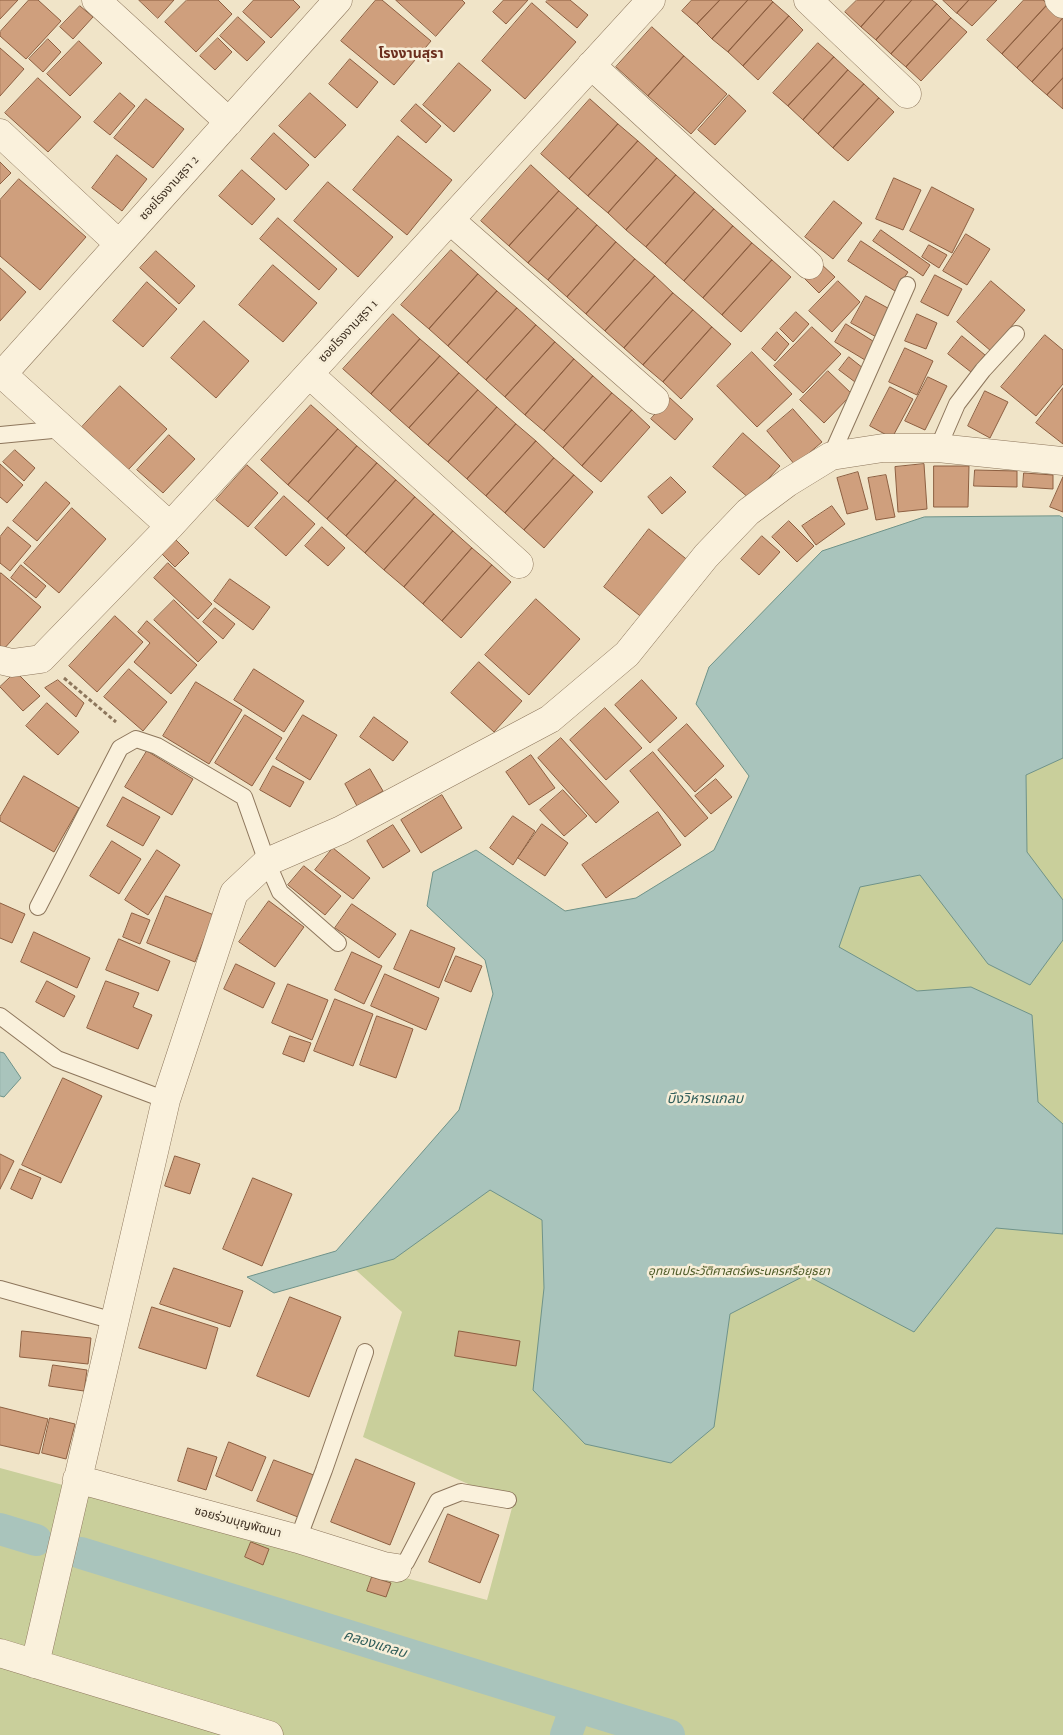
<!DOCTYPE html>
<html>
<head>
<meta charset="utf-8">
<style>
	body { margin:0 }
	canvas { display:block; background:#f0e4c8 }
</style>
</head>
<body>
<canvas width="1063" height="1735"></canvas>
<script>
const ctx = document.querySelector('canvas').getContext('2d');
ctx.lineJoin = 'round';
function paint(path, color) { ctx.fillStyle = color; ctx.fill(path, 'evenodd'); }
function trace(path, color, width, dash) { ctx.strokeStyle = color; ctx.lineWidth = width; ctx.lineCap = dash ? 'butt' : 'round'; ctx.setLineDash(dash || []); ctx.stroke(path); }
function label(font, color, halo, rows, align = 'center') {
  ctx.font = font + ' "Playfair Display","Noto Sans Thai",serif'; ctx.lineWidth = 5; ctx.setLineDash([]); ctx.textBaseline = 'middle'; ctx.strokeStyle = halo; ctx.fillStyle = color; for (const [text, x, y, turn = 0] of rows) {
    ctx.save(); ctx.translate(x, y); ctx.rotate((+turn || 0) * Math.PI / 180); ctx.textAlign = isNaN(turn) ? turn : align; if (halo) ctx.strokeText(text, 0, 0); ctx.fillText(text, 0, 0); ctx.restore();
  }
}
paint(new Path2D(`
	M1060 516 1063 518V1735H0V1468L487 1600 513 1504 363 1437 402 1312 336 1252 459 1110 493 994 485 960 427 906 433 872 476 850 565 911 636 898 714 850 749 776 696 704 709 667 822 551 924 517Z`), '#c9cf9b');
const water = new Path2D(`
	M1060 516 1063 518V758L1026 775 1027 852 1063 900V940L1030 985 988 964 920 875 860 887 839 947 917 991 971 987 1032 1015 1038 1102 1063 1124V1234L996 1228 914 1332 806 1275 730 1314 714 1427 671 1463 585 1444 533 1390 544 1288 542 1220 490 1190 394 1259 274 1293 247 1277 336 1251 459 1110 493 994 485 960 427 906 433 872 476 850 565 911 636 898 714 850 749 776 696 704 709 667 822 551 924 517Z
	M0 1052 4 1053 21 1078 4 1097 0 1096Z`);
paint(water, '#a9c4bc');
trace(water, '#6f938a', 1);
trace(new Path2D(`
	M0 1529 36 1540
	M81 1553 669 1735
	M566 1735 576 1707`), '#a9c4bc', 32);
const building = new Path2D(`
	M0 0H18L0 19Z
	M29 0H38L61 21 26 59 0 36V32Z
	M139 0H174L158 18Z
	M187 0H218L232 14 196 52 165 22Z
	M254 0H293L300 7 271 38 243 12Z
	M376 0H382L431 41 394 85 341 41Z
	M396 0H462L465 3 436 36Z
	M504 0H528L506 24 493 12Z
	M548 0H570L588 15 577 28 546 2Z
	M692 0H720L697 24 682 11Z
	M720 0H748L712 39 697 24Z
	M748 0H771L773 2 728 52 712 39Z
	M857 0H885L861 27 845 12Z
	M885 0H912L876 40 861 27Z
	M912 0H932L937 4 891 54 876 40Z
	M943 0H969L957 13Z
	M969 0H997L972 26 957 13Z
	M1024 0H1043L1048 4 1002 54 987 40Z
	M773 2 789 16 743 66 728 52Z
	M532 3 576 42 525 99 482 61Z
	M937 4 951 18 906 67 891 54Z
	M1048 4 1063 18 1017 68 1002 54Z
	M80 6 93 17 73 39 60 27Z
	M789 16 803 30 758 80 743 66Z
	M238 17 265 42 247 61 220 36Z
	M951 18 967 32 921 81 906 67Z
	M1063 18V48L1032 82 1017 68Z
	M652 27 684 56 648 96 616 67Z
	M218 38 232 52 215 70 200 56Z
	M48 39 61 52 43 72 29 59Z
	M79 41 102 63 70 96 47 74Z
	M818 43 834 57 788 106 773 93Z
	M0 48 24 69 0 96Z
	M1063 48V78L1047 95 1032 82Z
	M684 56 727 94 691 134 648 96Z
	M834 57 848 70 803 120 788 106Z
	M350 59 378 82 357 108 329 84Z
	M459 63 491 90 454 132 423 105Z
	M848 70 864 84 818 134 803 120Z
	M38 78 81 117 48 152 5 113Z
	M1063 78V109L1047 95Z
	M864 84 879 98 833 148 818 134Z
	M120 93 135 106 110 135 94 122Z
	M310 93 346 125 315 158 279 126Z
	M729 95 746 111 715 145 698 130Z
	M879 98 894 112 848 161 833 148Z
	M146 99 184 129 153 168 114 138Z
	M590 99 618 124 569 179 541 154Z
	M416 104 441 126 426 143 401 121Z
	M618 124 638 141 588 196 569 179Z
	M274 133 309 165 286 190 251 159Z
	M398 136 452 180 407 235 353 190Z
	M638 141 657 158 608 213 588 196Z
	M117 155 147 179 122 211 92 188Z
	M657 158 676 175 626 230 608 213Z
	M0 162 11 173 0 184Z
	M531 165 559 191 509 246 481 221Z
	M242 170 275 199 252 225 219 196Z
	M676 175 695 192 646 247 626 230Z
	M894 178 921 190 903 230 876 219Z
	M19 179 86 237 40 290 0 256V200Z
	M328 182 393 237 358 277 294 221Z
	M932 187 974 209 952 253 910 231Z
	M559 191 578 208 528 263 509 246Z
	M695 192 714 209 665 264 646 247Z
	M834 201 862 223 833 259 805 237Z
	M578 208 597 225 548 280 528 263Z
	M714 209 733 226 684 281 665 264Z
	M278 218 337 269 319 290 260 239Z
	M597 225 616 242 567 297 548 280Z
	M733 226 752 243 703 298 684 281Z
	M881 230 930 265 923 276 873 241Z
	M966 234 990 249 967 285 943 271Z
	M861 241 908 272 895 291 848 261Z
	M616 242 635 259 586 314 567 297Z
	M752 243 772 260 722 315 703 298Z
	M929 245 947 255 939 268 922 257Z
	M451 250 478 274 429 329 401 305Z
	M156 251 195 286 179 304 140 268Z
	M635 259 655 276 605 331 586 314Z
	M772 260 791 277 741 332 722 315Z
	M820 263 835 277 819 293 805 279Z
	M273 265 317 303 283 342 239 305Z
	M0 268 26 292 0 321Z
	M478 274 497 291 448 346 429 329Z
	M935 275 962 289 948 316 921 302Z
	M655 276 673 293 624 348 605 331Z
	M838 281 860 302 832 332 809 311Z
	M991 281 1025 310 991 351 957 322Z
	M147 282 177 309 143 347 113 321Z
	M497 291 517 308 467 363 448 346Z
	M673 293 693 310 643 365 624 348Z
	M866 296 895 312 880 339 851 323Z
	M517 308 536 325 486 380 467 363Z
	M693 310 712 327 663 382 643 365Z
	M796 312 809 324 793 342 780 329Z
	M393 314 420 339 371 394 343 369Z
	M917 314 937 323 926 349 905 341Z
	M204 321 249 361 216 398 171 358Z
	M846 324 876 343 865 360 835 342Z
	M536 325 555 342 505 397 486 380Z
	M712 327 731 344 681 399 663 382Z
	M812 327 841 354 803 393 774 366Z
	M777 332 789 344 775 361 762 349Z
	M1045 335 1063 350V384L1036 416 1001 387Z
	M962 336 985 355 971 372 948 354Z
	M420 339 440 356 390 411 371 394Z
	M555 342 574 359 525 415 505 397Z
	M905 348 933 361 917 395 889 382Z
	M752 352 792 394 757 427 717 386Z
	M440 356 459 373 409 428 390 411Z
	M849 357 868 372 859 385 839 370Z
	M574 359 593 376 544 431 525 415Z
	M828 371 852 394 824 423 800 400Z
	M459 373 478 390 428 445 409 428Z
	M593 376 612 393 563 448 544 431Z
	M928 377 947 386 925 430 905 421Z
	M120 386 167 429 128 470 82 427Z
	M890 387 913 399 892 438 870 426Z
	M1063 388V444L1036 423Z
	M478 390 497 407 448 462 428 445Z
	M985 391 1008 402 990 438 968 426Z
	M612 393 632 410 582 466 563 448Z
	M670 398 693 419 675 440 651 419Z
	M311 405 338 429 288 485 261 460Z
	M497 407 516 424 467 479 448 462Z
	M793 409 822 442 795 465 767 431Z
	M632 410 650 427 601 482 582 466Z
	M516 424 536 441 486 496 467 479Z
	M338 429 357 446 308 502 288 485Z
	M743 433 780 466 750 499 713 467Z
	M169 435 195 459 163 493 137 470Z
	M536 441 554 458 505 513 486 496Z
	M357 446 377 463 327 519 308 502Z
	M15 450 35 468 24 481 3 462Z
	M554 458 574 475 524 530 505 513Z
	M377 463 396 480 346 536 327 519Z
	M0 464 23 485 7 503 0 497Z
	M924 464 927 509 898 512 895 467Z
	M247 465 278 493 248 527 216 500Z
	M934 466H969L968 507H934Z
	M975 470 1017 471V487L974 486Z
	M858 472 868 509 847 514 837 478Z
	M1024 473 1053 475V489L1023 487Z
	M574 475 593 492 544 548 524 530Z
	M886 475 895 517 876 520 868 478Z
	M671 477 686 492 662 514 648 497Z
	M1063 477V512L1050 507Z
	M396 480 415 497 365 553 346 536Z
	M46 482 70 503 37 541 13 521Z
	M284 496 315 524 286 556 255 528Z
	M415 497 434 514 384 570 365 553Z
	M832 506 845 524 816 545 802 526Z
	M72 508 106 539 59 593 24 563Z
	M434 514 453 531 404 587 384 570Z
	M789 521 814 546 797 562 772 537Z
	M8 527 31 546 10 571 0 563V537Z
	M322 527 345 548 328 566 305 546Z
	M649 529 690 562 644 619 604 587Z
	M453 531 472 548 423 604 404 587Z
	M762 536 780 552 759 575 741 559Z
	M176 540 189 553 175 567 162 554Z
	M472 548 492 565 442 621 423 604Z
	M168 563 212 604 198 619 154 578Z
	M21 565 46 586 36 598 11 578Z
	M492 565 511 582 461 638 442 621Z
	M1 573 41 607 3 650 0 648V575Z
	M230 579 270 607 253 630 214 601Z
	M536 599 580 639 529 695 485 655Z
	M174 600 217 642 198 662 154 620Z
	M215 608 235 624 223 639 203 622Z
	M115 616 143 642 97 692 69 666Z
	M147 621 197 665 171 694 134 662 150 643 138 632Z
	M479 662 522 701 494 732 451 693Z
	M129 669 167 702 143 731 104 697Z
	M254 669 304 701 284 732 234 700Z
	M16 672 40 696 23 711 0 687Z
	M58 680 84 703 76 717 45 688Z
	M642 680 677 718 650 743 615 705Z
	M196 682 242 710 209 764 163 736Z
	M47 703 79 732 58 755 26 726Z
	M605 708 642 748 606 780 570 740Z
	M245 715 282 738 252 786 215 763Z
	M303 715 337 735 310 780 276 759Z
	M374 717 408 742 393 761 360 737Z
	M687 724 724 766 695 792 658 750Z
	M561 738 619 802 596 823 538 758Z
	M147 751 193 779 172 815 125 787Z
	M653 752 708 818 685 837 630 771Z
	M531 755 555 788 529 805 506 772Z
	M273 766 304 782 290 807 260 790Z
	M370 769 383 791 357 806 345 784Z
	M24 776 79 808 54 852 0 821V817Z
	M716 779 732 797 711 814 695 796Z
	M563 790 587 816 564 836 540 810Z
	M442 795 462 828 421 853 401 820Z
	M123 797 160 817 143 846 107 826Z
	M658 812 681 845 606 898 582 865Z
	M513 816 535 831 513 865 490 848Z
	M542 824 568 843 545 876 518 858Z
	M393 825 410 851 383 868 367 841Z
	M112 841 141 859 119 894 90 876Z
	M333 848 370 878 353 899 315 870Z
	M157 850 180 865 148 915 125 900Z
	M304 866 341 896 325 915 288 885Z
	M166 896 214 915 195 962 147 943Z
	M269 901 304 927 275 967 239 942Z
	M0 903 25 914 12 943 0 938Z
	M352 904 396 934 379 958 335 928Z
	M132 913 150 920 140 944 123 937Z
	M411 930 455 948 439 988 394 969Z
	M34 932 90 958 77 988 21 962Z
	M119 939 170 961 158 991 106 970Z
	M352 952 382 966 364 1004 335 990Z
	M456 956 482 966 471 992 445 981Z
	M236 964 275 983 263 1008 224 989Z
	M385 974 439 998 426 1030 371 1006Z
	M47 981 75 996 64 1017 36 1002Z
	M106 981 139 993 133 1007 152 1015 138 1049 87 1028Z
	M288 984 328 1000 312 1040 272 1023Z
	M335 999 373 1014 353 1066 314 1051Z
	M377 1016 413 1029 396 1078 360 1065Z
	M290 1036 311 1043 304 1062 283 1054Z
	M63 1078 102 1096 61 1183 22 1165Z
	M0 1154 14 1161 0 1189Z
	M175 1156 200 1164 190 1194 165 1186Z
	M20 1169 41 1178 32 1199 11 1189Z
	M253 1178 292 1194 262 1266 223 1249Z
	M174 1268 243 1291 230 1327 160 1304Z
	M290 1297 341 1317 309 1397 257 1376Z
	M152 1307 218 1328 206 1369 139 1348Z
	M22 1331 91 1338 88 1364 20 1357Z
	M459 1331 520 1341 516 1366 455 1356Z
	M53 1365 87 1370 84 1391 49 1386Z
	M0 1407 48 1419 39 1454 0 1445Z
	M50 1418 75 1424 66 1459 42 1453Z
	M229 1442 266 1457 252 1491 216 1476Z
	M188 1448 217 1457 206 1490 178 1481Z
	M356 1459 415 1483 390 1545 331 1522Z
	M274 1460 319 1477 303 1519 257 1501Z
	M448 1514 499 1535 480 1583 429 1562Z
	M251 1542 269 1549 263 1565 245 1557Z
	M372 1577 391 1583 386 1597 367 1591Z`);
paint(building, '#cf9f7d');
trace(building, '#8d5f41', 1);
const service = new Path2D(`
	M0 435 63 429
	M938 448 957 404 983 370 1016 334
	M831 456 907 285
	M38 907 120 748 136 739 157 746 244 797 267 862 280 892 338 943
	M0 1016 57 1059 166 1100
	M0 1289 114 1321
	M298 1539 324 1470 365 1352
	M397 1568 406 1562 438 1501 461 1492 508 1500`);
const minor = new Path2D(`
	M96 0 229 122
	M808 0 907 94
	M1059 0 1063 4
	M591 65 809 265
	M0 133 119 244
	M450 220 655 400
	M0 372 170 526
	M309 374 519 564
	M0 377 338 0
	M0 660 12 663 41 659 170 526 651 0
	M77 1479 298 1539 384 1566 397 1568
	M0 1653 269 1735
	M35 1664 166 1100 234 893 267 862 341 830 550 719 627 654 706 556 748 512 787 483 831 456 883 448H938L1063 461`);
trace(service, '#8d765c', 18);
trace(minor, '#8d765c', 29);
trace(new Path2D(`
	M64 678 116 722`), '#8d765c', 3, [4, 2.5]);
trace(service, '#faf1dc', 16);
trace(minor, '#faf1dc', 28);
label('12px', '#3d2e20', '#f7eed8', [
	["ซอยโรงงานสุรา 2",169,188,-48],
	["ซอยโรงงานสุรา 1",348,331,-47],
	["ซอยร่วมบุญพัฒนา",238,1522,15]
]);
label('italic 12px', '#4d5a26', '#f7eed8', [
	["อุทยานประวัติศาสตร์พระนครศรีอยุธยา",739,1271]
]);
label('bold 14px', '#6b2e1e', '#f7eed8', [
	["โรงงานสุรา",411,54]
]);
label('italic 14px', '#2f5d5a', '#f7eed8', [
	["บึงวิหารแกลบ",705,1099],
	["คลองแกลบ",375,1644,17]
]);
</script>
</body>
</html>
